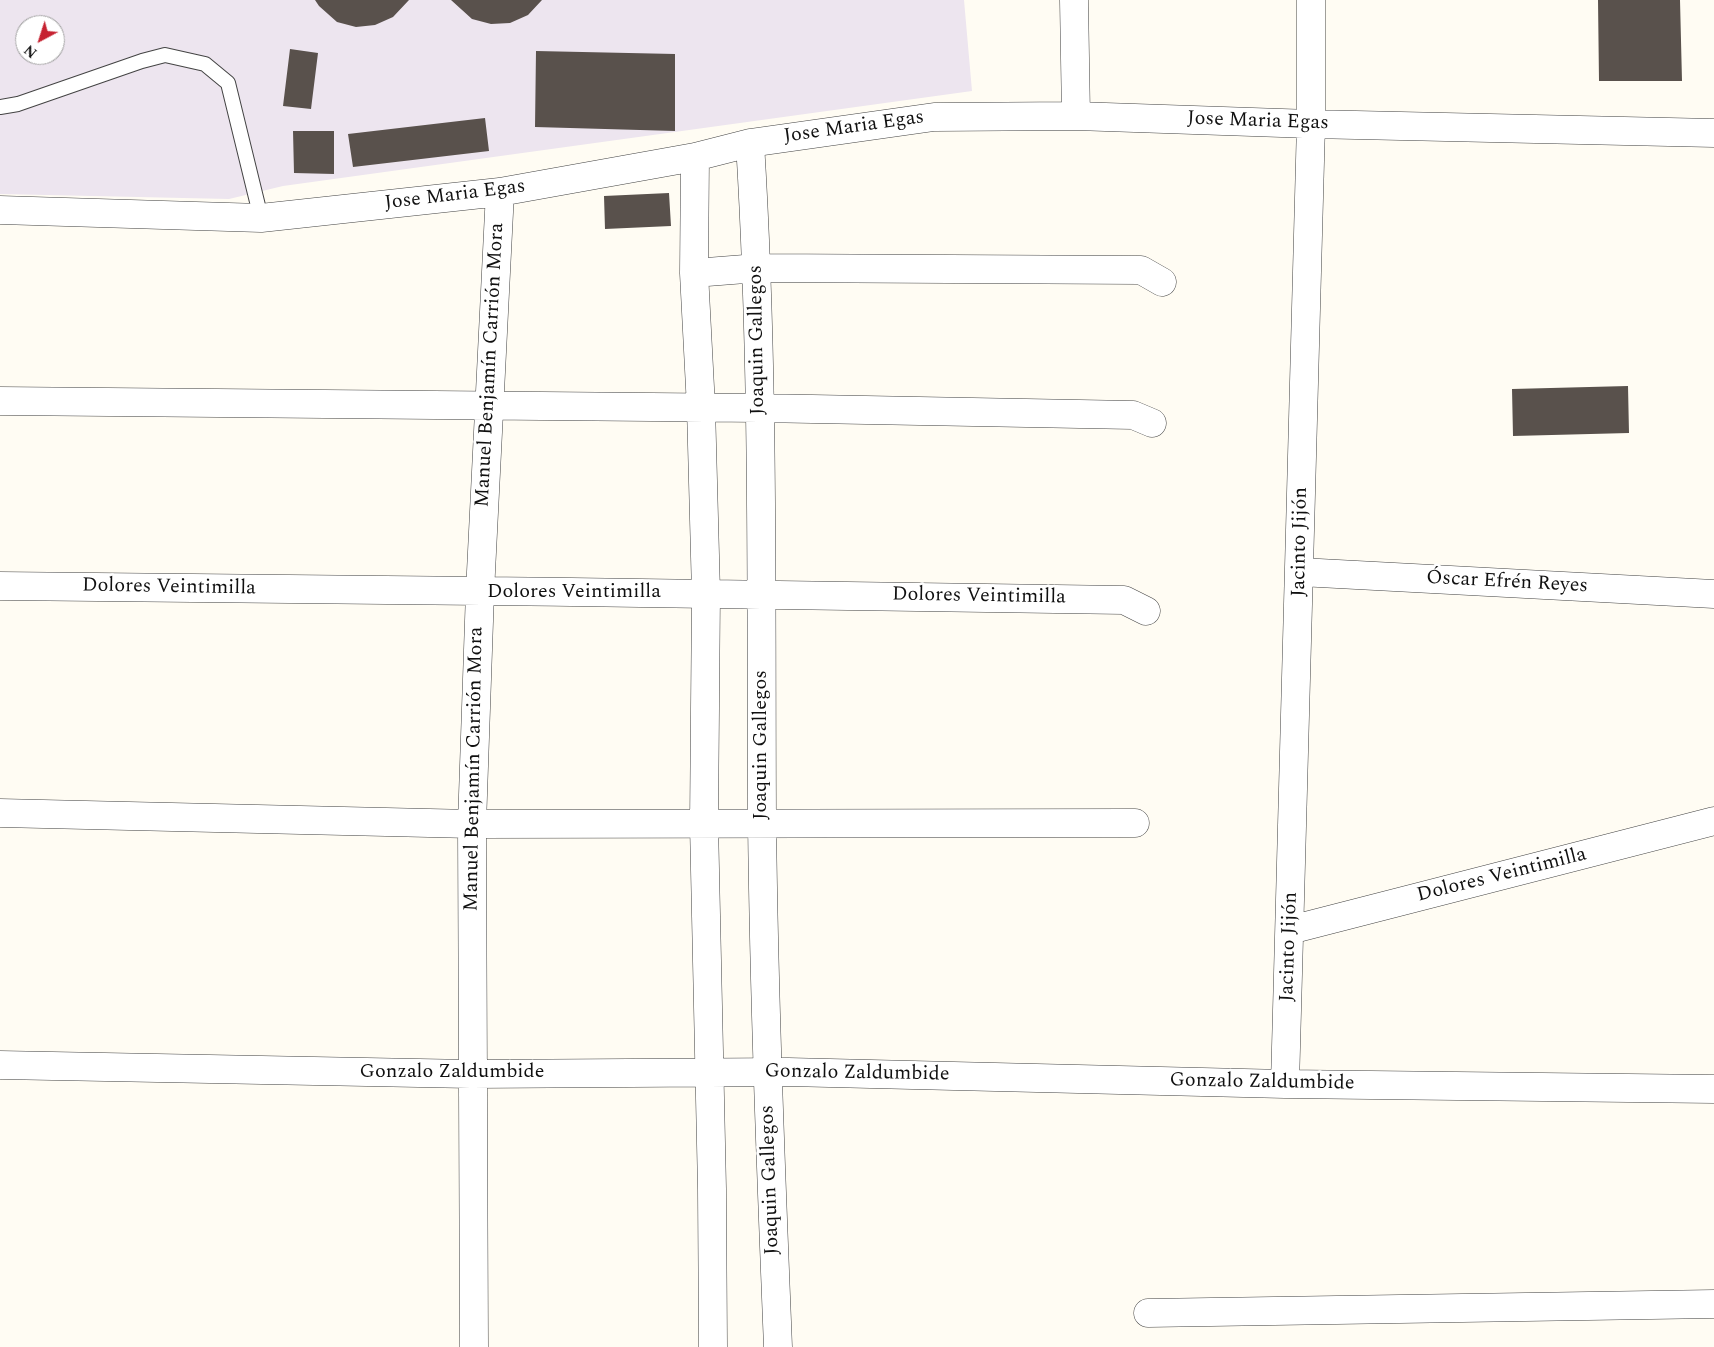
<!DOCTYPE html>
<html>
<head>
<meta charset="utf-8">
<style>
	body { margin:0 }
	#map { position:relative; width:1714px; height:1347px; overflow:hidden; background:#fffcf3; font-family:Spectral,serif }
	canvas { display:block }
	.north { position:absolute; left:15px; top:15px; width:50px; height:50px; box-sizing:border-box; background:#fff; border:1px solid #9f9f9f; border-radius:50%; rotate:220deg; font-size:14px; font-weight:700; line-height:20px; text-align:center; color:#101010 }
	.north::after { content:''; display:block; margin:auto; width:18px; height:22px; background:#c62231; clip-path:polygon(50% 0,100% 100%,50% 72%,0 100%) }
</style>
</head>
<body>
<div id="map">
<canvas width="1714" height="1347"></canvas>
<div class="north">N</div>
</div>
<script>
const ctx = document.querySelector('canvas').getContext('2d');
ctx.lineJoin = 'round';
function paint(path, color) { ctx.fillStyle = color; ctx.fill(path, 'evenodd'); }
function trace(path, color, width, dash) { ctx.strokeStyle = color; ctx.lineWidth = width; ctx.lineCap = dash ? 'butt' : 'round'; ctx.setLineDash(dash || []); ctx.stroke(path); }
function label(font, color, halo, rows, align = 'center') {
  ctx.font = font + ' Spectral,serif'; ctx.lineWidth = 5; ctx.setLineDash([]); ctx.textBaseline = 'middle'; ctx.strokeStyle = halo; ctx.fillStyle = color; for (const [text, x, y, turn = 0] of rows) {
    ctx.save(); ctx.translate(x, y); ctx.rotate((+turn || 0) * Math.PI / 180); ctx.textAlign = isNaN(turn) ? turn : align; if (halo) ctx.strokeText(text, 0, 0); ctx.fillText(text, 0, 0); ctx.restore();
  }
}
paint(new Path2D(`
	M0 0H964L972 91 283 186 229 199 0 194ZM25 25H55V55H25Z`), '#ede5ef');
paint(new Path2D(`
	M315 0H409L393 17 375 25 356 27 337 22 319 6Z
	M451 0H542L528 15 510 23 491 24 472 19Z
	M1598 0H1680L1682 81H1599Z
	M290 49 318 53 311 109 283 106Z
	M536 51 675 54V131L535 127Z
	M485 118 489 151 353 167 348 134Z
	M293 131H334V174L294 173Z
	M669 193 671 226 605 229 604 196Z
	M1628 386 1629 433 1513 436 1512 389Z`), '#59514c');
const service = new Path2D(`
	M0 107 18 104 142 61 165 55 205 64 228 83 261 218`);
const minor = new Path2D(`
	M1074 0 1076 116
	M750 143C764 369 761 595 762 821 764 996 771 1172 778 1347
	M695 157 694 273 701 407 706 593 704 824 712 1189 713 1347
	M0 210 261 218 500 192 695 157 750 143 934 117 1076 116 1311 124 1714 133
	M694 273 758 268 1141 270 1162 282
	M0 401 759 408 1133 415 1152 423
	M1300 572 1714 594
	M0 586C375 591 749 592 1124 600L1146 611
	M0 813 472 824 1135 823
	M1290 930 1714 821
	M0 1065 471 1074 788 1072 1285 1084 1714 1089
	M1285 1084 1311 124V0
	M1148 1313 1714 1304
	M474 1347 472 824 480 592 500 192`);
trace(service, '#434343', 16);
trace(minor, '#434343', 29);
trace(service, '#fff', 14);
trace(minor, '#fff', 28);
label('20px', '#101010', '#fff', [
	["Jose Maria Egas",1258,122,2],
	["Jose Maria Egas",854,128,-8],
	["Jose Maria Egas",455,196,-7],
	["Joaquin Gallegos",758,340,-91],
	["Manuel Benjamín Carrión Mora",491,365,-87],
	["Jacinto Jijón",1301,542,-89],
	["Óscar Efrén Reyes",1507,583,3],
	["Dolores Veintimilla",169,588,1],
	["Dolores Veintimilla",574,593],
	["Dolores Veintimilla",979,597,1],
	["Joaquin Gallegos",762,745,-90],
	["Manuel Benjamín Carrión Mora",475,769,-89],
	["Dolores Veintimilla",1502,876,-14],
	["Jacinto Jijón",1290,947,-88],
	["Gonzalo Zaldumbide",452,1073],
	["Gonzalo Zaldumbide",857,1074,1],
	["Gonzalo Zaldumbide",1262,1083,1],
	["Joaquin Gallegos",771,1180,-92]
]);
</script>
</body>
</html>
